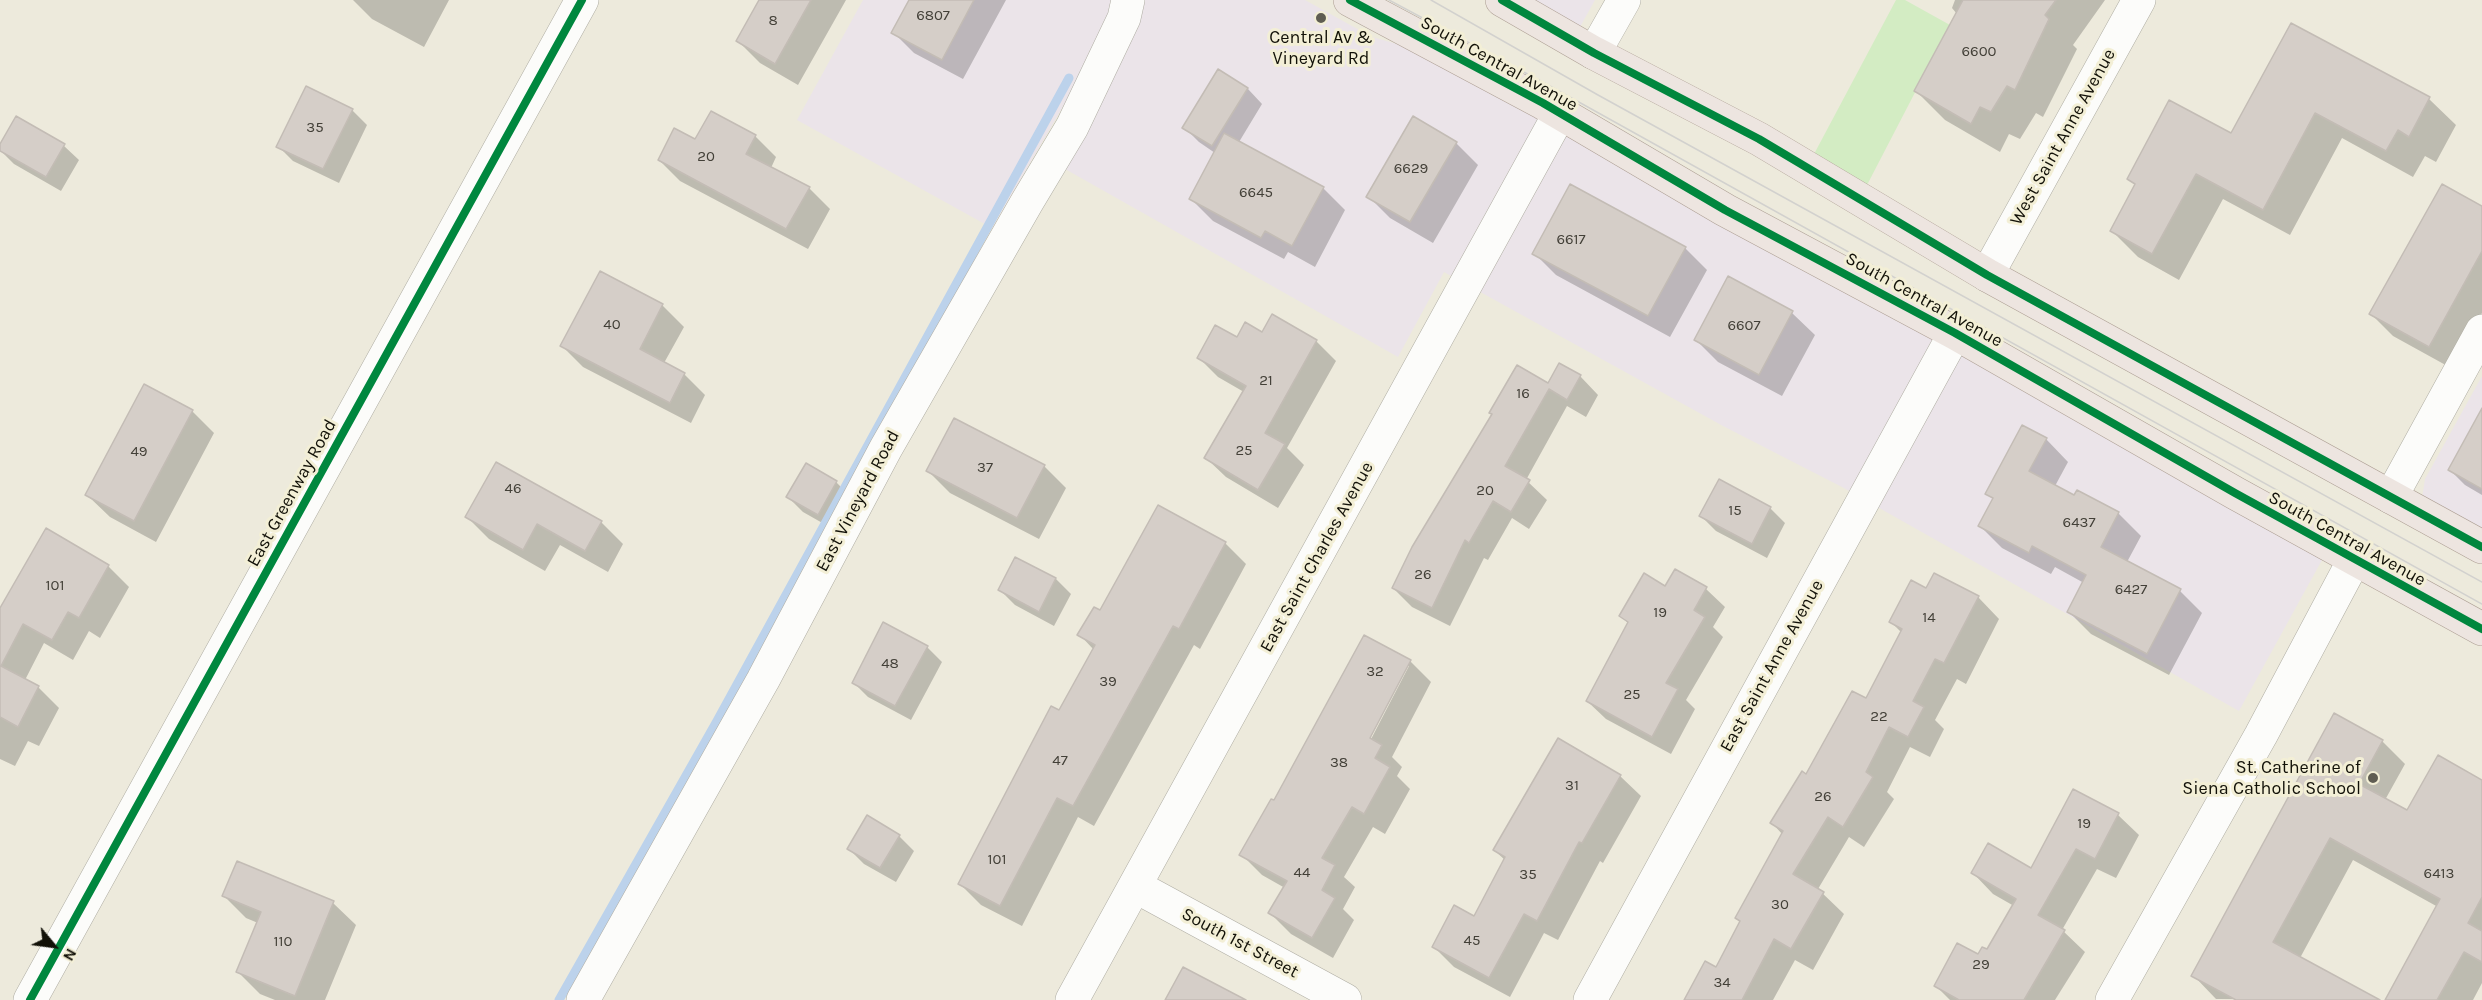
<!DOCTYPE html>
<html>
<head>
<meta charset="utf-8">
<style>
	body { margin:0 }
	#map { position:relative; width:2482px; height:1000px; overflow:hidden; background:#edeadc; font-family:Karla,sans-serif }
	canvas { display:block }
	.north { position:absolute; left:24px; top:916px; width:60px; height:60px; -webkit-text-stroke:4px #f3efd6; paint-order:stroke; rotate:119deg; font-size:16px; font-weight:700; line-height:24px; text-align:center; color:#121108 }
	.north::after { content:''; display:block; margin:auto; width:21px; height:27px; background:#121108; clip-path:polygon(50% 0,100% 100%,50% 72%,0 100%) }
</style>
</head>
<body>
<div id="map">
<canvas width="2482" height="1000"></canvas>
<div class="north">N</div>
</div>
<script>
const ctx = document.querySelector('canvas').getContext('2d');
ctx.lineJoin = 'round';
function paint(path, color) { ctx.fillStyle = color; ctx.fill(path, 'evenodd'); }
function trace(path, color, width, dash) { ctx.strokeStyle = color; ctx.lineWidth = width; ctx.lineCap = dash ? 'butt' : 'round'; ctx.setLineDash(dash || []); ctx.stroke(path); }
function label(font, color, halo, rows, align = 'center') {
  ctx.font = font + ' Karla,sans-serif'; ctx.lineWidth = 6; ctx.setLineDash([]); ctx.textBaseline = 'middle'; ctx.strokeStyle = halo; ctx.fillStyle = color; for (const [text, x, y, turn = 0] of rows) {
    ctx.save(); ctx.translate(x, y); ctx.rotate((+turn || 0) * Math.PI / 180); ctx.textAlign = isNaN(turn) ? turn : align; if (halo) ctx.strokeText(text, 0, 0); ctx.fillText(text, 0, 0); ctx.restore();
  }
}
paint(new Path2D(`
	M863 0H1116L1103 38 992 228 797 120Z
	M1136 0H1305L1372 37 1437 55 2321 547 2322 560 2239 711 1842 487 1723 426 1444 272 1398 357 1058 165Z
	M1503 0H1595L1580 27Z
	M2482 376V538L2422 498 2425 479Z`), '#ebe4e9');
paint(new Path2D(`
	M1896 0H1905L1950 25 1867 185 1813 156Z`), '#d3ecc3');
paint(new Path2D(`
	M353 0H449L424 47 372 19Z
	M761 0H846L798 85 760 63 738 41Z
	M910 0H1006L963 79 914 53 893 32Z
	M1955 0H2105L2073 45 2077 49 2043 117 2036 113 2020 139 2009 134 2000 152 1945 120 1916 91 1957 14 1952 8Z
	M2291 25 2429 99 2456 125 2436 162 2425 156 2413 177 2342 138 2290 235 2223 199 2179 280 2138 257 2112 231 2136 186 2129 179 2232 135Z
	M1219 71 1248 89 1262 104 1239 142 1323 188 1345 210 1315 267 1288 252 1284 259 1213 221 1191 199 1215 153 1199 142 1184 127Z
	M352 110 367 125 339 183 293 161 278 146Z
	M755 136 776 157 771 168 809 188 830 209 808 249 680 181 659 160Z
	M1456 143 1478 165 1433 243 1390 218 1368 196Z
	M64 146 79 160 61 191 14 164 0 150V147Z
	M2482 208V313L2451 368 2393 336 2371 314Z
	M1685 248 1707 270 1670 337 1556 275 1534 253Z
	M600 273 663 306 684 327 664 363 684 374 705 395 691 423 583 367 562 346Z
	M1728 278 1792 313 1815 335 1782 396 1718 362 1696 340Z
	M1272 316 1316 341 1336 361 1287 448 1304 465 1278 508 1226 477 1206 458 1244 392 1218 377 1198 357 1263 334Z
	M1580 376 1598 395 1586 417 1567 406 1526 480 1547 500 1529 529 1512 518 1488 560 1484 558 1450 626 1412 607 1393 588 1549 385Z
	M192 411 214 433 156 542 110 517 87 495Z
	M2482 426V495L2465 485 2450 470Z
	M2046 439 2068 462 2055 486 2075 497 2078 492 2118 513 2141 536 2127 562 2180 591 2202 613 2169 675 2091 634 2068 611 2084 583 2055 567 2051 574 2002 548 1980 526 1994 500 1987 494Z
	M1044 466 1066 488 1039 539 950 493 928 471Z
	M836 482 851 497 833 529 803 512 788 497Z
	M1770 508 1785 523 1767 558 1716 531 1701 516Z
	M467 517 601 522 623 544 608 572 560 545 545 571 489 539Z
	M1225 543 1246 564 1200 649 1194 645 1094 826 1078 817 1022 926 981 905 960 884 1094 650 1079 634 1101 612Z
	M1016 559 1056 579 1071 594 1054 626 1015 605 1000 590Z
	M108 566 129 587 100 638 89 631 73 660 44 643 25 680 38 687 59 708 39 746 28 741 15 766 0 759V611Z
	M1675 571 1706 589 1725 607 1713 627 1723 637 1686 700 1695 709 1671 754 1606 719 1587 701 1629 624 1621 616 1666 588Z
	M1926 590 1978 597 1999 619 1966 684 1957 679 1935 720 1944 729 1930 757 1910 747 1887 792 1894 799 1864 847 1849 837 1818 889 1844 914 1813 970 1795 960 1773 1000H1686L1716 969 1783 835 1772 823 1806 776 1867 700 1902 633 1891 622Z
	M927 647 942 662 911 720 868 697 853 682Z
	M1410 661 1431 682 1392 757 1402 767 1397 776 1410 789 1385 834 1373 827 1344 877 1355 887 1343 909 1354 920 1333 958 1291 934 1270 913 1285 888 1262 875 1241 854 1274 802ZM1405 666H1409L1368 745 1365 744Z
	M2382 741 2405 764 2385 800 2407 813 2482 781V983L2473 1000H2386L2438 907 2353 860 2300 958 2377 1000 2216 999 2193 975Z
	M1620 776 1641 796 1603 863 1600 861 1558 940 1544 933 1510 997 1454 967 1434 947 1474 918 1505 860 1494 850Z
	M2118 815 2139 835 2116 878 2097 869 2062 930 2085 952 2055 1000H1950L1936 986 1988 951 2014 906 1993 894 1973 873 2031 870Z
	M868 817 899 836 914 851 896 882 864 864 849 849Z
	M238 863 333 903 356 925 325 1000H275L260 994 238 972 258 923 246 918 224 896Z`), '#0003');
trace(new Path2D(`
	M559 1000 717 721 1069 78`), '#bcd2eb', 9);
const building = new Path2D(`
	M759 0H811L775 64 736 41Z
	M909 0H974L942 60 891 33Z
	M1963 0H2056L2045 15 2049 19 2015 90 2007 86 1991 112 1980 107 1971 124 1914 91Z
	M2291 23 2430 97 2409 137 2398 130 2386 151 2315 113 2263 210 2196 174 2152 254 2110 231 2135 184 2127 179 2169 100 2231 133Z
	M1218 69 1248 88 1212 146 1182 128Z
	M306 86 353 109 323 169 276 147Z
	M711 111 756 135 746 154 810 187 786 229 658 160 674 128 695 139Z
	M16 116 65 144 46 177 0 151V144Z
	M1413 116 1457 142 1410 222 1366 197Z
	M1224 133 1324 187 1292 246 1265 231 1261 238 1189 199Z
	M1570 184 1686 247 1648 316 1532 254Z
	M2442 184 2482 206V251L2429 347 2369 314Z
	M600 271 663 304 640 349 685 373 670 403 560 346Z
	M1728 276 1793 311 1759 375 1694 340Z
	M1272 314 1317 340 1265 433 1285 444 1258 490 1204 458 1246 386 1197 358 1215 325 1237 337 1245 322 1262 332Z
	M1559 363 1581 375 1567 400 1549 389 1505 466 1530 480 1511 512 1493 501 1469 543 1465 540 1432 608 1392 588 1412 547 1492 414 1489 413 1517 365 1548 383Z
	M144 384 193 410 134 521 85 495Z
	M2482 408V489L2448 470Z
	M954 418 1045 465 1017 518 926 471Z
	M2022 425 2047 438 2029 471 2074 495 2077 490 2119 512 2101 547 2181 589 2147 654 2067 612 2086 575 2032 546 2029 553 1978 526 1993 498 1985 494Z
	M496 462 602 521 585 551 537 524 523 550 465 517Z
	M806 463 837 481 818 515 786 497Z
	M1719 479 1771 507 1752 544 1699 516Z
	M1158 505 1226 542 1179 629 1173 626 1073 806 1057 798 1000 906 958 884 1051 706 1059 710 1095 645 1077 635 1094 607 1100 610Z
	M46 528 109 565 79 618 68 612 52 640 23 624 1 666 39 686 18 727 0 717V608Z
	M1015 557 1056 578 1039 612 998 590Z
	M1675 569 1707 587 1694 610 1705 617 1666 683 1678 689 1652 737 1586 701 1628 622 1619 616 1644 573 1665 586Z
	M1934 573 1979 596 1944 663 1935 659 1913 701 1924 707 1908 737 1889 727 1866 772 1873 777 1843 827 1828 817 1793 874 1824 892 1791 949 1774 939 1742 1000H1684L1705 961 1716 967 1740 921 1735 918 1783 831 1770 823 1802 771 1806 774 1852 691 1866 698 1902 629 1889 622 1911 580 1926 588Z
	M883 622 928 646 895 706 852 683Z
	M1364 635 1411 660 1370 738 1382 745 1375 758 1390 767 1364 814 1352 807 1322 858 1335 865 1322 890 1335 898 1312 938 1268 913 1287 881 1239 855 1271 799 1274 800Z
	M2334 713 2383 740 2359 784 2407 810 2438 755 2482 780V897L2468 923 2482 931V962L2464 952 2437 1000H2385L2440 899 2330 838 2273 942 2380 1000H2236L2191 976Z
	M1558 738 1621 775 1582 843 1579 842 1537 921 1524 914 1489 978 1432 947 1454 905 1474 916 1505 857 1493 850Z
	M2073 789 2119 813 2095 859 2076 849 2038 915 2065 930 2024 1000H1959L1934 986 1957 943 1978 954 1982 947 1987 949 2016 899 1971 873 1988 843 2031 868Z
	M867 815 900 835 880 868 847 849Z
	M237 861 334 901 295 996 236 972 261 912 222 896Z
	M1183 967 1246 1000H1165Z`);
paint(building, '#d5cec8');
trace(building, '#c3bcb5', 1.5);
const minor = new Path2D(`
	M1594 53 1624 0
	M1987 275 2139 0
	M2391 497 2482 331
	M1135 886 1345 1000
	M30 1000 582 0
	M583 1000 763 680 886 448 1027 202 1072 127 1124 18 1128 0
	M1072 1000 1560 113
	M1590 1000 1955 333
	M2112 1000 2261 735 2354 560`);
const major = new Path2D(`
	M1350 0 1543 103 1725 210 1955 333 2235 493 2482 629
	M1502 0 1594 53 1759 139 1987 275 2482 547`);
trace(minor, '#aeaca2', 34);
trace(major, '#ad9f94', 34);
trace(minor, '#fcfcfa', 33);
trace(major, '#ede5e0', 33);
trace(new Path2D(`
	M1389 0 1550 86 2482 604
	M1431 0 1598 95 2482 582`), '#d2d1ce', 1.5);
trace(new Path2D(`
	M1350 0 1543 103 1725 210 1955 333 2235 493 2482 629
	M1502 0 1594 53 1759 139 1987 275 2482 547
	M30 1000 582 0`), '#00873e', 8);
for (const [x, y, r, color] of [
	[1321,18,6,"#5f5d52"],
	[2373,778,6,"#5f5d52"]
]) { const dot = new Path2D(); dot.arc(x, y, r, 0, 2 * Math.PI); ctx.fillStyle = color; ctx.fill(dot); trace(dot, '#f3efd6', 2); }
label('15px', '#434038', null, [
	["6807",933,16],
	["8",773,21],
	["6600",1979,52],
	["35",315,128],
	["20",706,157],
	["6629",1411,169],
	["6645",1256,193],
	["6617",1571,240],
	["40",612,325],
	["6607",1744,326],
	["21",1266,381],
	["16",1523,394],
	["25",1244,451],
	["49",139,452],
	["37",985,468],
	["46",513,489],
	["20",1485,491],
	["15",1735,511],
	["6437",2079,523],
	["26",1423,575],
	["101",55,586],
	["6427",2131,590],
	["19",1660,613],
	["14",1929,618],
	["48",890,664],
	["32",1375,672],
	["39",1108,682],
	["25",1632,695],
	["22",1879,717],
	["47",1060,761],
	["38",1339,763],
	["31",1572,786],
	["26",1823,797],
	["19",2084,824],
	["101",997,860],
	["44",1302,873],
	["6413",2439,874],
	["35",1528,875],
	["30",1780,905],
	["45",1472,941],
	["110",283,942],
	["29",1981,965],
	["34",1722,983]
]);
label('18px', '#121108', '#f3efd6', [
	["Central Av &",1321,38],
	["Vineyard Rd",1321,59],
	["St. Catherine of",2361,768,"right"],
	["Siena Catholic School",2361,789,"right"]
]);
label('18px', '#121108', '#f3efd6', [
	["South Central Avenue",1499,64,29],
	["West Saint Anne Avenue",2063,137,-61],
	["South Central Avenue",1924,300,29],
	["East Greenway Road",292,493,-61],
	["East Vineyard Road",858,501,-62],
	["South Central Avenue",2347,539,29],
	["East Saint Charles Avenue",1317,557,-61],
	["East Saint Anne Avenue",1772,666,-61],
	["South 1st Street",1240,943,28]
]);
</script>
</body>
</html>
